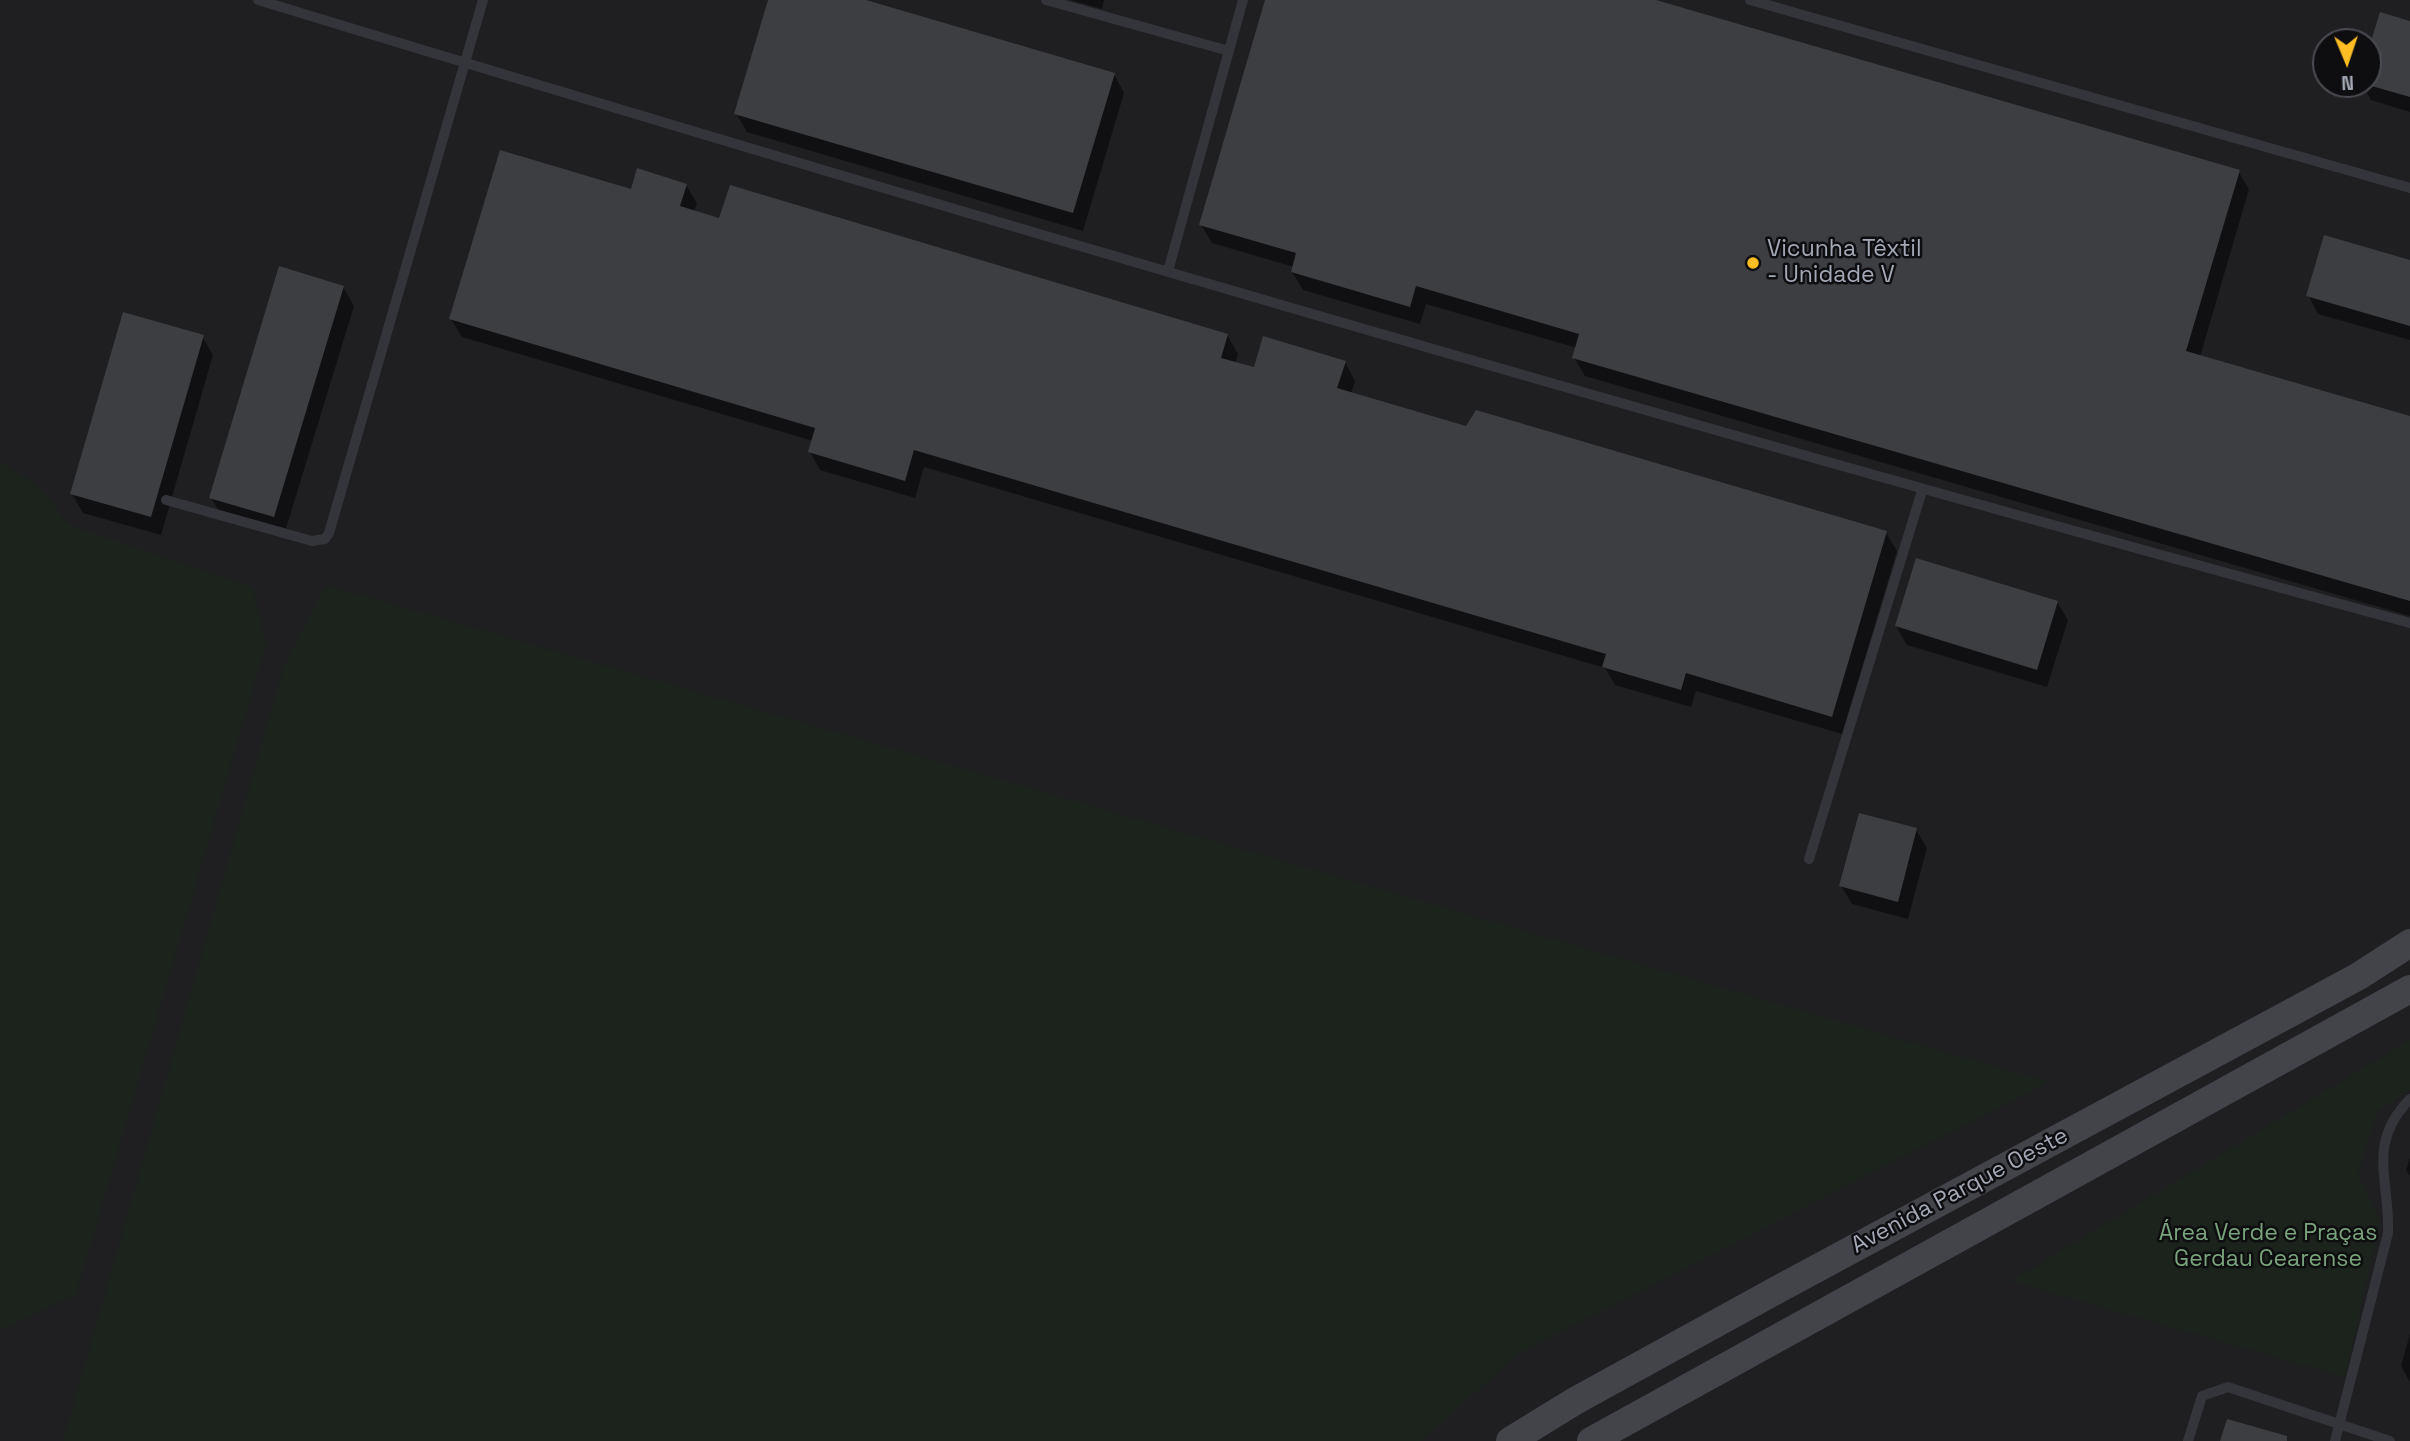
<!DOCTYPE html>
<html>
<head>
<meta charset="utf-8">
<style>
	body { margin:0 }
	#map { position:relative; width:2410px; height:1441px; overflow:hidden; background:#131315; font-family:"Space Grotesk",sans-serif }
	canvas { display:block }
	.north { position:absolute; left:2312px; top:28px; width:70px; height:70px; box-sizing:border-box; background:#0e0e10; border:2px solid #4a4c52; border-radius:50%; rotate:178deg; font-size:19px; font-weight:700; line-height:28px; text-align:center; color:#a4a9b6 }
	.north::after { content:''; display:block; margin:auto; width:24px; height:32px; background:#febd22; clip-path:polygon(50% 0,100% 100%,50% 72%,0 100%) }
</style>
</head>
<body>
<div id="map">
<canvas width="2410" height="1441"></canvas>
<div class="north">N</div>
</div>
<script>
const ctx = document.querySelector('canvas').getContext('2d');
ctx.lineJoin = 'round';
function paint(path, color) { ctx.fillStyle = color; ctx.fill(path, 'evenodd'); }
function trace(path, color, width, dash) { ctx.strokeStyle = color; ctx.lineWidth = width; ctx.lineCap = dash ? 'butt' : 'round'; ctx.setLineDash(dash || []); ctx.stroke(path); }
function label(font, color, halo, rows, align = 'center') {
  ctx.font = font + ' "Space Grotesk",sans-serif'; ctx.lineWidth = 5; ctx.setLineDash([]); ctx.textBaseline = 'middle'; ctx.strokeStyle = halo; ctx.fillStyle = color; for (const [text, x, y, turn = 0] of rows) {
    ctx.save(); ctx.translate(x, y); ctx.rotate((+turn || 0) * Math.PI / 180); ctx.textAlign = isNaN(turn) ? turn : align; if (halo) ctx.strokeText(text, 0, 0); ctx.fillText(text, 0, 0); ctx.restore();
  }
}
paint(new Path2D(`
	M0 0H2410V1441H0ZM2326 42H2368V84H2326Z`), '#1f1f22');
paint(new Path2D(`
	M0 462C34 480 47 491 67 524L253 587 266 644 76 1294 0 1330Z
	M326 585 2049 1082 1518 1354 1421 1441H63L283 669Z
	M2410 1040V1090L2377 1111 2358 1175 2380 1221 2345 1377 2011 1281Z`), '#1b231c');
paint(new Path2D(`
	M770 0H860L1114 74 1124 93 1083 231 747 132 736 113Z
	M1071 0H1104L1102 9Z
	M1267 0H1650L2238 171 2249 189 2200 357 2410 418V616L1585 376 1574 358 1577 348 1426 304 1420 324 1303 290 1292 272 1294 267 1212 243 1201 225Z
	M2410 22V112L2371 100 2362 84H2368V57Z
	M686 185 697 203 694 212 1227 335 1238 354 1235 364 1255 370 1345 362 1355 381 1351 394 1467 428 1886 533 1897 551 1842 734 1696 691 1691 707 1615 685 1605 668 924 467 915 498 820 470 810 452 813 441 462 337 451 319 632 191Z
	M2410 262V340L2318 314 2308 295Z
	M343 287 354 306 284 535 222 516 211 498Z
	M202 336 213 355 161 535 83 513 72 494Z
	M2057 602 2068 620 2047 687 1907 645 1896 626Z
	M1916 830 1927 848 1908 919 1852 904 1841 886Z
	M2410 1158V1176L2406 1170Z
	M2410 1334V1382L2401 1366Z`), '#0007');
paint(new Path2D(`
	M768 0H866L1115 73 1073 213 734 114Z
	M1265 0H1656L2240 170 2186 351 2410 416V601L1572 358 1579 334 1416 286 1410 307 1291 272 1296 253 1199 225Z
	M2380 12 2410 21V97L2368 85V51Z
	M500 150 631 189 637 168 687 184 680 206 719 218 730 185 1228 334 1221 358 1254 367 1263 336 1346 361 1337 388 1466 426 1476 410 1887 531 1832 717 1686 673 1681 690 1602 667 1606 654 914 450 905 481 808 452 815 428 449 319Z
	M2324 235 2410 260V326L2306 296Z
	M279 266 344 286 274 517 209 498Z
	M123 312 204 335 151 517 70 494Z
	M1916 558 2058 601 2037 670 1895 626Z
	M1859 813 1917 828 1898 902 1839 886Z
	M2227 1419 2287 1436V1441H2220Z`), '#3d3e42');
trace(new Path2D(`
	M258 0C972 217 1689 428 2410 623
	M1046 0 1229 51
	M1750 0 2410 188
	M1168 271 1243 0
	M166 500 312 541 325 539 329 533 483 0
	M1809 859 1922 491
	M2188 1441 2202 1396 2228 1387 2390 1441
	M2335 1441 2388 1233C2390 1179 2366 1144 2410 1099`), '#34353a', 10);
trace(new Path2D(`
	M1510 1441 1575 1401 1775 1291 2359 976 2410 943
	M1591 1441 2410 989`), '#42444a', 28);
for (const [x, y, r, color] of [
	[1753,263,7,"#febd22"]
]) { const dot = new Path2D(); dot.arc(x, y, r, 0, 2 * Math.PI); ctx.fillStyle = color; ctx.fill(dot); trace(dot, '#0e0e10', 2.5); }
label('23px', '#a4a9b6', '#0e0e10', [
	["Vicunha Têxtil",1767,250],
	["- Unidade V",1767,276]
], 'left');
label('23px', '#a4a9b6', '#0e0e10', [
	["Avenida Parque Oeste",1960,1191,-28]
]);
label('23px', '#79a37d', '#0e0e10', [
	["Área Verde e Praças",2268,1234],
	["Gerdau Cearense",2268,1260]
]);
</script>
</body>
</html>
